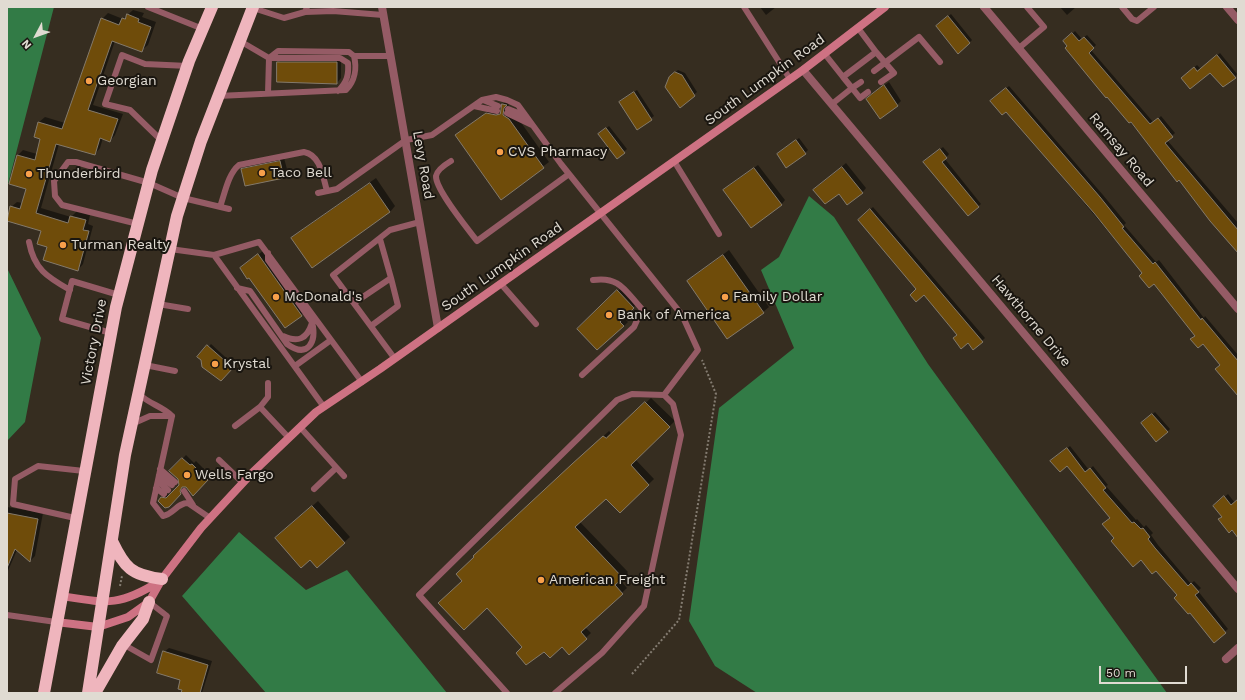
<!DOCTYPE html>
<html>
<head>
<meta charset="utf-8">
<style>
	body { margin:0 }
	#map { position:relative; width:1245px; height:700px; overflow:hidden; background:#362d20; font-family:"Work Sans",sans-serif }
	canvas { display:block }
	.frame { position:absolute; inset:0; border:8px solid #e0dbd2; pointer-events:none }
	.north { position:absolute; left:16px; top:16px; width:40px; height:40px; -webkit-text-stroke:3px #1a1610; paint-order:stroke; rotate:229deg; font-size:11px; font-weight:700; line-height:16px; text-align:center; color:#e0dbd2 }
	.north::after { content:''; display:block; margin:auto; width:14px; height:18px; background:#e0dbd2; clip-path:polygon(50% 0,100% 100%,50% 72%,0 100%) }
	.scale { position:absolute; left:1099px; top:666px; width:88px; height:18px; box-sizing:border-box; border:2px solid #e0dbd2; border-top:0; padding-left:5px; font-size:12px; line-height:14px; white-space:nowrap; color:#e0dbd2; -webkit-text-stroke:3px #1a1610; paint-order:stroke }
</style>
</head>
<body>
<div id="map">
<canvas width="1245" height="700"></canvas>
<div class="frame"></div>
<div class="north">N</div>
<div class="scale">50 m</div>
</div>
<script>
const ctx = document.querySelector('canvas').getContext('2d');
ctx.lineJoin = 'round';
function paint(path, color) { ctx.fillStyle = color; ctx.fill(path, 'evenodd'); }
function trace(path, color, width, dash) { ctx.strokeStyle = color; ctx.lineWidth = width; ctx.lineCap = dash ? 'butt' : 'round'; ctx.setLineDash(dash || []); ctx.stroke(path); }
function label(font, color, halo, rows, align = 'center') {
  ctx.font = font + ' "Work Sans",sans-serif'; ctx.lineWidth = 4; ctx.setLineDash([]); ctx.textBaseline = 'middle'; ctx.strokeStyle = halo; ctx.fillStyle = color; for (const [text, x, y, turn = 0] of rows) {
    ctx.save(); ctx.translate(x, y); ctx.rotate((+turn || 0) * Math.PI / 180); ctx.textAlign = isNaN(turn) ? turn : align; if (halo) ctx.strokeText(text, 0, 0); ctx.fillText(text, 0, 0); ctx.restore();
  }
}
paint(new Path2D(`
	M7 7H54L7 188Z
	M809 196 834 217 928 364 1167 693H757L715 666 689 621 719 408 794 348 761 270 779 257Z
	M7 268 41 338 25 422 7 441Z
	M239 532 306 590 347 570 447 693H266L182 596Z`), '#327b46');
paint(new Path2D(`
	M760 7H776L766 15Z
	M1060 7H1076L1067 15Z
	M133 10 144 13 142 17 156 22 148 45 142 50 115 41 93 105 123 114 115 135 110 141 103 138 100 148 95 154 59 144 41 208 71 217 77 211 90 215 88 224 93 226 83 264 78 270 48 246 42 231 11 207 17 202 23 203 27 188 10 183 18 155 23 150 37 154 42 138 39 122 45 117 65 123 102 19 108 13 123 19Z
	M951 14 972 40 969 43 939 24Z
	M1075 31 1082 39 1087 35 1096 45 1091 50 1154 123 1161 116 1175 133 1167 140 1238 223V252L1179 179 1066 48 1068 47 1064 42Z
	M1220 53 1237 74 1235 77 1210 71 1185 76 1197 65 1201 69Z
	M282 59H341V78L337 83 278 63Z
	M678 70 685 73 697 92 680 106 673 74Z
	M889 82 901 101 897 105 871 95Z
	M1009 86 1103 195 1126 223 1124 225 1156 262 1159 260 1204 318 1205 316 1238 355V394L1221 365 1154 283 1143 273 1006 110 994 99Z
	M637 90 654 116 637 128 620 102Z
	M509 99 508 109 515 114 549 162 501 198 456 135 492 108 502 109 503 104Z
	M609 126 627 149 618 157 602 132Z
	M799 138 808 150 805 153 781 152Z
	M943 147 949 154 945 159 981 204 968 215 927 160Z
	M284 158 288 173 284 177 242 169 247 165Z
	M846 163 866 188 862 193H839L819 186Z
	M758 165 785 200 781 205 729 186Z
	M376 178 395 206 390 212 298 233Z
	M873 207 985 338 973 349 958 334 924 294 918 289 862 217Z
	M729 250 769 307 763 312 688 281Z
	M263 251 306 311 286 326 250 277 241 268Z
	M622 287 638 303 623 317 628 322 624 326 578 329Z
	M211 344 234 365 221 380 199 357Z
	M651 398 675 421 635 459 654 479 620 512 606 497 580 522 628 572 620 580 627 588 585 627 591 633 570 653 562 646 544 651 524 647 463 581 479 550 609 431 612 434Z
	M1155 412 1170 429 1167 432 1142 423Z
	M1070 446 1089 470 1093 466 1108 485 1106 486 1136 520 1137 519 1144 527 1146 525 1153 533 1151 535 1158 545 1191 584 1194 581 1201 588 1198 591 1228 629 1214 641 1156 569 1115 538 1111 517 1067 465 1055 458Z
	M186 455 194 463 196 461 211 476 193 494 187 486H182L183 490 169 506 162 498 165 495 171 494 180 485 179 478 171 471Z
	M1228 494 1235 503 1238 500V536L1219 520 1223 516 1214 506Z
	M318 501 350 537 317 567 282 533Z
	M7 507 43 513 35 556 30 561 17 550 7 573Z
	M169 648 212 661 202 693H182V679L164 652Z`), '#0007');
const building = new Path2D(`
	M127 14 139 19 138 22 151 27 142 52 112 41 88 110 118 119 110 142 100 138 95 155 56 144 36 213 68 223 70 216 86 220 83 230 89 231 78 271 43 260 47 247 37 244 41 231 7 221 10 206 20 209 26 189 9 184 17 155 35 160 40 139 34 137 38 122 62 129 101 18 119 25 122 18 125 19Z
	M948 16 970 43 958 54 936 26Z
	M1072 33 1079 41 1084 37 1094 48 1089 53 1150 124 1158 118 1173 137 1165 143 1238 230V253L1210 221 1179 180 1177 182 1167 169 1131 122 1129 123 1107 97 1106 98 1065 48 1067 46 1063 41Z
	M1217 55 1236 78 1223 87 1210 73 1190 89 1181 78 1194 67 1197 71Z
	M277 62H337V84L277 82Z
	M675 72 682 75 695 96 680 108 665 87 669 77Z
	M884 85 898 106 880 119 866 99Z
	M1006 88 1100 197 1124 227 1122 228 1153 264 1155 262 1201 320 1202 318 1238 361V396L1215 369 1220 365 1203 344 1198 348 1190 339 1195 336 1154 284 1149 288 1139 276 1142 273 1094 213 1006 112 1002 115 990 101Z
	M634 92 652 120 637 130 619 102Z
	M502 104 507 105 504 108 503 115 509 119 544 168 501 200 455 135 486 113 496 115 500 114Z
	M606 128 625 153 617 159 598 134Z
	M796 140 806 154 786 168 777 154Z
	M940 149 947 158 942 162 979 207 968 216 923 162Z
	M280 161 284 178 245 186 241 169Z
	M842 167 863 193 847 205 839 194 825 204 813 190Z
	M754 168 782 205 751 228 723 190Z
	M370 183 390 212 312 268 291 238Z
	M870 209 983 342 973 350 968 343 961 349 953 338 957 335 924 295 916 302 910 295 916 289 858 220Z
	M258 254 302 316 285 328 249 278 247 279 240 268Z
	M723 255 764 313 727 339 687 281Z
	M617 290 634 308 620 322 624 326 597 350 577 329Z
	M207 345 233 368 221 381 202 367 201 360 197 357Z
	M645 402 670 427 631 465 649 485 620 513 606 499 575 527 623 578 615 585 623 594 581 632 587 639 569 655 562 647 550 658 544 652 526 665 516 653 522 647 487 608 464 630 438 603 462 581 456 574 474 557 473 556 572 464 603 436 606 438Z
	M1152 414 1168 432 1156 442 1141 423Z
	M1067 448 1085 472 1090 468 1106 488 1103 490 1132 523 1134 522 1141 529 1143 528 1150 537 1148 539 1155 548 1188 586 1191 583 1199 592 1195 595 1226 633 1214 643 1190 613 1188 614 1174 598 1177 595 1156 571 1152 574 1141 560 1133 567 1111 541 1114 538 1102 524 1110 518 1067 466 1060 472 1050 461Z
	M182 458 190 465 192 464 208 480 193 496 186 487H182L180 491 181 494 169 507 165 508 158 501 161 497 166 498 179 485 178 479 169 471Z
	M1224 496 1231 505 1238 499V538L1232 530 1229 533 1218 519 1222 517 1213 506Z
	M312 506 345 543 317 568 310 560 301 568 275 538Z
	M7 513 38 519 30 562 15 549 7 568Z
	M163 651 208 665 200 693H181L182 690 178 689 180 680 157 673Z`);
paint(building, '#6f4c0a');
trace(building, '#847a6b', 1);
trace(new Path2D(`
	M120 586 122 576
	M632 674 679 620 716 394 702 360`), '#847c71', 2, [2, 2]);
trace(new Path2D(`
	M148 7 203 29
	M744 7 790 79
	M1122 7 1132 19 1137 21 1154 7
	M253 8 284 18 305 12 307 7
	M305 12 333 11 383 15
	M240 41 269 58H340L348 63C349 75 347 82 338 91
	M1019 48 1044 27 1027 7
	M876 52 894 73 881 82
	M824 53 843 77 876 52 858 28
	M354 56H391
	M874 71 919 37 940 62
	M861 82 852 88 860 98 868 92
	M218 96 346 90C355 81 357 68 354 56L349 52 278 51 269 58 268 93
	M483 100 498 106
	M832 104 852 88 843 77
	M474 106 497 111
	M508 109 526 116
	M507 113 532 125
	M162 141 130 110 105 104 122 55 145 64 188 66
	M451 161C446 164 437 170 436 176 435 189 468 229 477 241L569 174
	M674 161 719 234
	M318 193 337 189 406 140 432 135 482 100 496 97 507 100 518 105 561 164 682 315 698 350 664 395
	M220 207C225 193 228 174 239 165L304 152C321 155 323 178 327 191
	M138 224 62 205 55 196 54 181 68 162H76L149 183 183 198 229 209
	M29 242C34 269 47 277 70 290
	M170 249 214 255 259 242 362 382
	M214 255 324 407
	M501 284 536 324
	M237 288 250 291 287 344C308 359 317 342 312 322L268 260V253
	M354 303 391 278 380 239
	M158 304 188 309
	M371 326 398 306 391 278
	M111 333 62 319 72 281 119 295
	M283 336C298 343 307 339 312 323
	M395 359 333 275 390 230 420 222
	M145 365 175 371
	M295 366 331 340
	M582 375 634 327 642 309C625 291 620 276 593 280
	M139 394C149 404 162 406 172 416
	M260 407 289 438
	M172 416 153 503 163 516C174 514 177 503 188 503L210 518
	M132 424 150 416H172
	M235 426 260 407 268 397V383
	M300 427 344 476
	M219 460 242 482
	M160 469 175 482
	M159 475 172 485
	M158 481 168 490
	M156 488 164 494
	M314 489 336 468
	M184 491 193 505
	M75 518 13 504 15 479 38 466 84 471
	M7 615 56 622
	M122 646 128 647 151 660 167 616 149 602
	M507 693 419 595 617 400 632 394 664 395 673 404 681 435 644 606 602 653 555 693`), '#955b65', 6);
trace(new Path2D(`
	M382 7 438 328
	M984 7 1238 309
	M1227 7 1238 20
	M803 70 1238 589
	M1226 659 1238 648`), '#955b65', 8);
trace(new Path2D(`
	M61 596C106 603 119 607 160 581
	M56 622 98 627 128 617 149 602 162 579 201 528 252 473 316 412 380 369 803 70 885 7`), '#ce7283', 8);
trace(new Path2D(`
	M112 541C125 568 131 575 162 579
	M44 693 116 307 152 170 189 61 212 7
	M88 693 125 455 177 216 201 141 253 7
	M95 693 122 646 143 619 149 602`), '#efb5bd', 12);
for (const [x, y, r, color] of [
	[89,81,4,"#f8a04b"],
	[500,152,4,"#f8a04b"],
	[262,173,4,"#f8a04b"],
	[29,174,4,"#f8a04b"],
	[63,245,4,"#f8a04b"],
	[276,297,4,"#f8a04b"],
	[725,297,4,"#f8a04b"],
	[609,315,4,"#f8a04b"],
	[215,364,4,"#f8a04b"],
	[187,475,4,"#f8a04b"],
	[541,580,4,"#f8a04b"]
]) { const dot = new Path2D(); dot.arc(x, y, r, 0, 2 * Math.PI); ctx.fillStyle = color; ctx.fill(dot); trace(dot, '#1a1610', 1.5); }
label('14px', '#e0dbd2', '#1a1610', [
	["South Lumpkin Road",765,80,-36],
	["Ramsay Road",1121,150,50],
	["Levy Road",423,165,80],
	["South Lumpkin Road",502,267,-35],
	["Hawthorne Drive",1031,321,50],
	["Victory Drive",94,342,-79]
]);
label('14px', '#e0dbd2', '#1a1610', [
	["Georgian",97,81],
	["CVS Pharmacy",508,152],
	["Taco Bell",270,173],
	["Thunderbird",37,174],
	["Turman Realty",71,245],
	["McDonald's",284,297],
	["Family Dollar",733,297],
	["Bank of America",617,315],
	["Krystal",223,364],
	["Wells Fargo",195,475],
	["American Freight",549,580]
], 'left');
</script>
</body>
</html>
